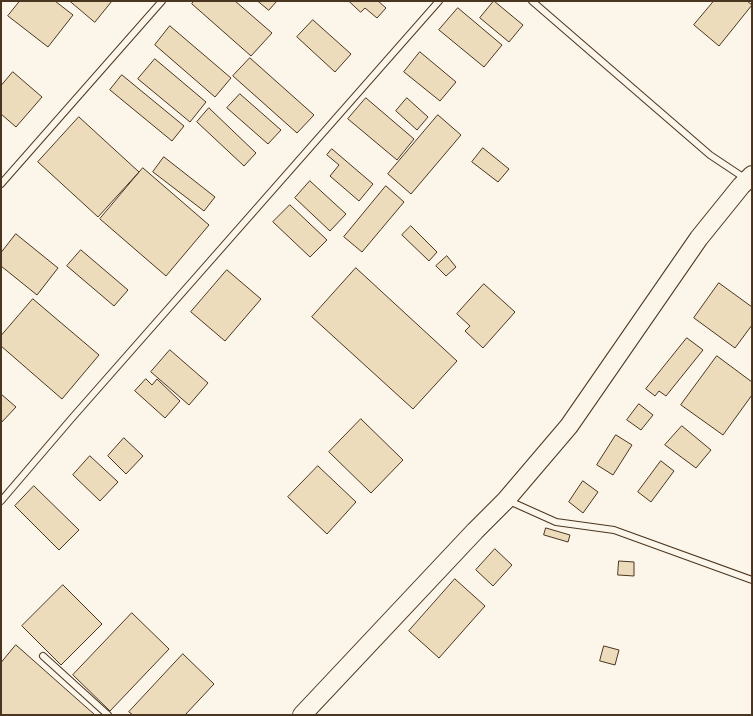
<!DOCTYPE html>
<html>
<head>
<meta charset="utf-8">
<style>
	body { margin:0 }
	#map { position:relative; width:753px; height:716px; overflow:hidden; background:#fbf6e9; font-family:"Crimson Pro",serif }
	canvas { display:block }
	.frame { position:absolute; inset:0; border:2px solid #4a3520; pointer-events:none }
</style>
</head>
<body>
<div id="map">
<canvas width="753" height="716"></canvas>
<div class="frame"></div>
</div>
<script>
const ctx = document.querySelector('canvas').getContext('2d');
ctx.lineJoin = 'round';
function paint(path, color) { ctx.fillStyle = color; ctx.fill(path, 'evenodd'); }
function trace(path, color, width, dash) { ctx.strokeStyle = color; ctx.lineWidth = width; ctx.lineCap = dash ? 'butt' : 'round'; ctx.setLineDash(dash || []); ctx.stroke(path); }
const building = new Path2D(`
	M20 1H55L73 15 48 47 8 16Z
	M70 1H112L95 22Z
	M194 1H235L272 33 251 56 192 4Z
	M258 1H277L269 10Z
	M349 1H378L386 8 377 18 365 8 361 12Z
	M494 1 523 25 509 42 480 18Z
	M714 1H747L752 5 719 46 694 25Z
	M458 8 502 45 484 67 439 30Z
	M313 20 351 54 335 72 297 37Z
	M170 26 231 78 215 97 155 45Z
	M420 52 456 82 440 101 404 72Z
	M250 58 314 115 297 133 233 76Z
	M155 59 206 102 190 122 138 79Z
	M13 72 42 97 16 127 1 114V86Z
	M122 75 184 126 172 141 110 90Z
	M240 94 281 130 268 144 227 108Z
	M366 98 414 139 397 160 348 119Z
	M407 98 428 117 417 130 396 111Z
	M209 108 256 153 244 166 197 122Z
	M438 115 461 135 411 194 388 174Z
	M79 117 139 172 98 217 38 162Z
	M483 148 509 169 498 182 472 162Z
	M332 149 373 184 359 201 330 176 339 165 327 155Z
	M164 157 215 197 204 211 153 172Z
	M143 168 209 225 166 276 100 219Z
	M310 181 346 214 330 231 295 198Z
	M386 186 404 202 362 252 344 237Z
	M290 205 327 240 310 257 273 222Z
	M411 226 437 252 429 261 402 235Z
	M16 234 58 268 37 295 1 266V253Z
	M81 250 128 290 114 306 67 266Z
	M447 256 456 267 446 276 436 266Z
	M356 268 457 361 413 409 312 317Z
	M227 270 261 299 225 341 191 312Z
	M719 283 752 307V325L735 348 694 318Z
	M484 284 515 312 483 348 465 331 470 326 457 314Z
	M33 299 99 355 62 399 1 346V336Z
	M687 338 703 350 666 396 659 391 655 396 646 389Z
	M170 350 208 383 189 405 151 372Z
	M717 356 752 382V395L723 435 681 405Z
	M146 379 152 385 157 379 180 401 165 418 135 391Z
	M1 394 16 407 1 423Z
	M639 404 653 415 641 430 627 420Z
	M361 419 403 460 371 493 329 452Z
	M682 426 711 450 696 468 665 445Z
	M616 435 632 445 613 475 597 465Z
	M124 438 143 456 126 474 108 456Z
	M90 456 118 482 100 501 73 475Z
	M661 461 674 471 651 502 638 492Z
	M318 466 356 502 327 534 288 497Z
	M583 481 598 492 583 513 569 502Z
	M34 486 79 530 59 550 15 506Z
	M546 528 570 535 568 542 544 535Z
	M495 549 512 565 493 586 476 570Z
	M619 561 634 562V576L618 575Z
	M455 579 485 606 439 658 409 631Z
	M63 585 102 624 61 665 22 626Z
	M132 613 169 649 110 711 73 675Z
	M16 645 95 715H1V663Z
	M604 646 619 650 615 665 600 661Z
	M183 654 214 684 185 715H133L129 712Z`);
paint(building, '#ecdcbc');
trace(building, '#4a3520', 1);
const lane = new Path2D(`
	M532 1 710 155 746 179
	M1 184 162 1
	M507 500 556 522 614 530 752 580
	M1 501 72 418 439 1
	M43 656 108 715`);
const secondary = new Path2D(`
	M302 715 475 531 506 500 569 426 699 238 741 186 752 175`);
trace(lane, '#4a3520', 8);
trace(secondary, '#4a3520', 20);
trace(lane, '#fbf6e9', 6);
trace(secondary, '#fbf6e9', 18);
</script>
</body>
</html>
